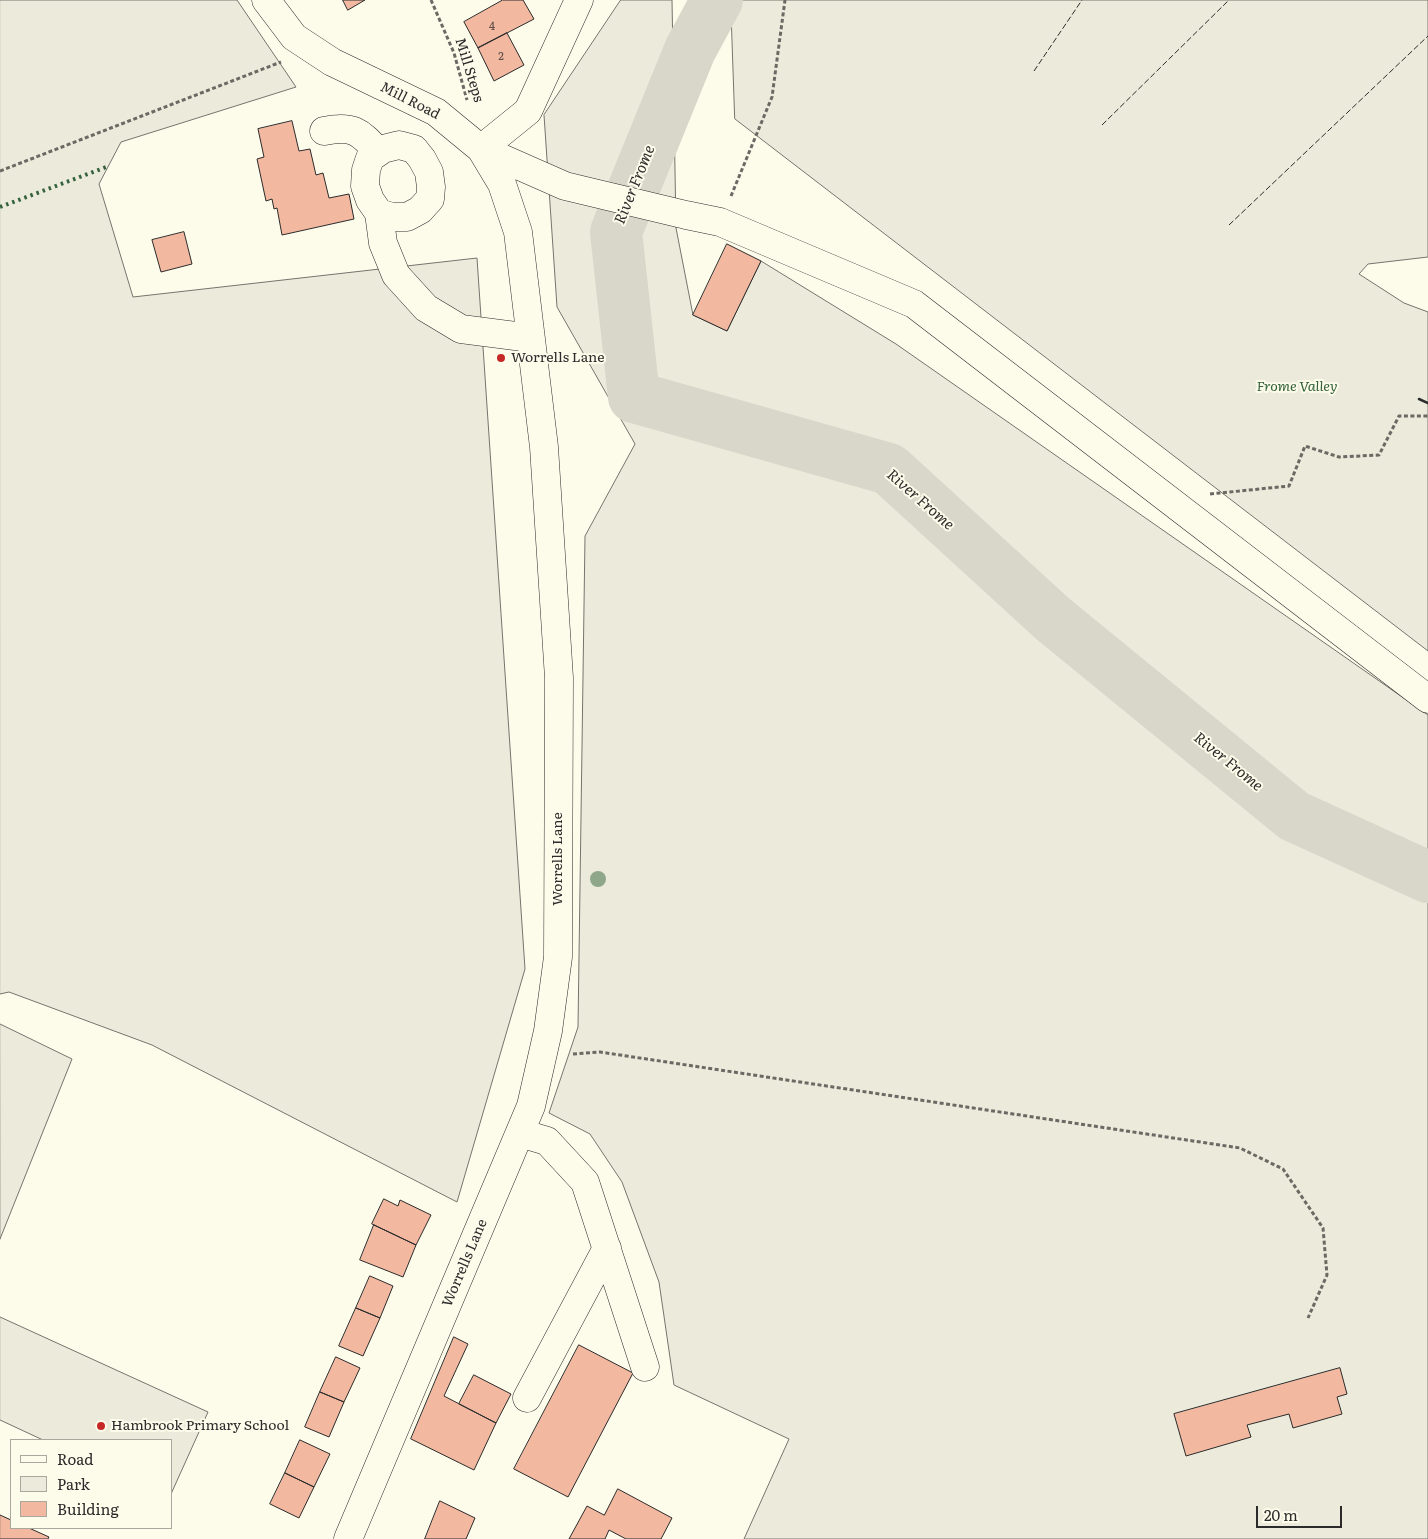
<!DOCTYPE html>
<html>
<head>
<meta charset="utf-8">
<style>
	body { margin:0 }
	#map { position:relative; width:1428px; height:1539px; overflow:hidden; background:#fdfbea; font-family:Literata,serif }
	canvas { display:block }
	.legend { position:absolute; left:10px; top:1439px; width:162px; height:90px; box-sizing:border-box; background:#fdfbea; border:1px solid #a9a89e; margin:0; padding:6px 9px; list-style:none; font-size:15px; color:#2b2b2b }
	.legend li { display:flex; align-items:center; gap:10px; height:25px }
	.legend b { width:25px; border:1px solid #a9a89e }
	.scale { position:absolute; left:1256px; top:1506px; width:86px; height:22px; box-sizing:border-box; border:2px solid #2b2b2b; border-top:0; padding-left:6px; font-size:15px; line-height:18px; white-space:nowrap; color:#2b2b2b; -webkit-text-stroke:4px #fdfbea; paint-order:stroke }
</style>
</head>
<body>
<div id="map">
<canvas width="1428" height="1539"></canvas>
<ul class="legend">
<li><b style="height:6px;background:#fdfbea"></b>Road</li>
<li><b style="height:14px;background:#ecebdb"></b>Park</li>
<li><b style="height:14px;background:#f2b8a0"></b>Building</li>
</ul>
<div class="scale">20 m</div>
</div>
<script>
const ctx = document.querySelector('canvas').getContext('2d');
ctx.lineJoin = 'round';
function paint(path, color) { ctx.fillStyle = color; ctx.fill(path, 'evenodd'); }
function trace(path, color, width, dash) { ctx.strokeStyle = color; ctx.lineWidth = width; ctx.lineCap = dash ? 'butt' : 'round'; ctx.setLineDash(dash || []); ctx.stroke(path); }
function label(font, color, halo, rows, align = 'center') {
  ctx.font = font + ' Literata,serif'; ctx.lineWidth = 4; ctx.setLineDash([]); ctx.textBaseline = 'middle'; ctx.strokeStyle = halo; ctx.fillStyle = color; for (const [text, x, y, turn = 0] of rows) {
    ctx.save(); ctx.translate(x, y); ctx.rotate((+turn || 0) * Math.PI / 180); ctx.textAlign = isNaN(turn) ? turn : align; if (halo) ctx.strokeText(text, 0, 0); ctx.fillText(text, 0, 0); ctx.restore();
  }
}
const green = new Path2D(`
	M0 0H237L296 87 121 142 99 184 133 297 477 258 525 969 457 1202 152 1045 9 992 0 994Z
	M621 0H672L676 228 693 315 727 331 761 261 896 344 1428 715V1539H744L789 1439 674 1385 659 1282 622 1182 590 1134 549 1113 578 1027 585 536 635 444 557 307 544 115Z
	M731 0H1428V257L1368 264 1359 274 1404 303 1428 312V651L735 119Z
	M0 1024 72 1059 0 1239Z
	M0 1317 208 1412 171 1494V1440H43L0 1420Z`);
paint(green, '#ecebdb');
trace(green, '#74746e', 1);
trace(new Path2D(`
	M717 0 690 50 616 232 634 397 889 469 1053 619 1294 816 1428 877`), '#d8d7c9', 52);
const building = new Path2D(`
	M343 0H365L348 10Z
	M503 0H523L534 19 478 48 464 22Z
	M507 33 524 65 494 81 478 48Z
	M292 121 299 151 310 149 316 175 323 173 329 198 349 194 354 219 282 235 277 208 274 209 272 199 266 201 257 159 264 157 258 129Z
	M184 232 192 264 161 272 152 240Z
	M727 244 761 261 727 331 693 315Z
	M384 1199 398 1206 400 1200 431 1215 416 1245 372 1224Z
	M374 1225 416 1245 403 1277 360 1260Z
	M370 1276 393 1286 380 1318 356 1308Z
	M356 1308 380 1318 363 1356 339 1346Z
	M454 1337 468 1344 444 1396 496 1423 474 1470 411 1439Z
	M579 1345 633 1373 568 1497 514 1469Z
	M336 1357 360 1368 344 1402 320 1392Z
	M1340 1368 1347 1394 1337 1397 1342 1414 1293 1428 1289 1414 1247 1425 1251 1437 1186 1456 1174 1414Z
	M474 1375 511 1394 496 1423 459 1404Z
	M320 1392 344 1402 329 1437 305 1427Z
	M300 1440 330 1454 314 1487 285 1473Z
	M285 1473 314 1487 299 1518 270 1504Z
	M618 1489 672 1518 661 1539H626L609 1530 605 1539H569L587 1506 604 1515Z
	M440 1501 475 1518 466 1539H425Z
	M0 1515 11 1520V1528H29L49 1537 48 1539H0Z`);
paint(building, '#f2b8a0');
trace(building, '#2b2b2b', 1);
const minor = new Path2D(`
	M266 0 294 37 332 62 436 112 481 149 565 186 686 215 720 222 914 304 1428 699
	M324 131C352 125 360 131 378 152
	M379 213 392 217H407L420 210 430 199 431 187 429 172 422 159 414 149 399 145 383 149 370 158 366 170 365 186 370 200 379 213 383 243 396 275 426 308 461 329 531 338
	M520 1133 547 1141 585 1182 645 1367
	M527 1398 607 1248
	M348 1539 531 1106 548 1031 558 957 559 678 544 447 518 232 502 184 481 149 528 111 579 0`);
trace(minor, '#2b2b2b', 29);
trace(new Path2D(`
	M431 0 454 53 467 100
	M0 171 281 62
	M731 196 772 97 785 0
	M1210 494 1289 486 1305 446 1339 457 1379 455 1399 416H1428
	M573 1054 600 1052 1240 1148 1283 1169 1323 1228 1327 1275 1308 1318`), '#6a6964', 3, [4, 2.5]);
trace(minor, '#fdfbea', 28);
trace(new Path2D(`
	M0 207 109 166`), '#34623c', 4, [2.5, 4]);
trace(new Path2D(`
	M1034 71 1082 0
	M1102 125 1229 0
	M1229 225 1428 36`), '#2b2b2b', 1, [6, 2.5]);
trace(new Path2D(`
	M1419 399 1428 403`), '#2b2b2b', 2.5);
ctx.fillStyle = '#8ea78a';
for (const [x, y] of [
	[598,879]
]) { ctx.beginPath(); ctx.arc(x, y, 8, 0, 2 * Math.PI); ctx.fill(); }
for (const [x, y, r, color] of [
	[501,358,5,"#c62828"],
	[101,1426,5,"#c62828"]
]) { const dot = new Path2D(); dot.arc(x, y, r, 0, 2 * Math.PI); ctx.fillStyle = color; ctx.fill(dot); trace(dot, '#fdfbea', 2); }
label('11px', '#5d4e48', null, [
	["4",492,27],
	["2",501,57]
]);
label('14px', '#2b2b2b', '#fdfbea', [
	["Mill Steps",469,70,73],
	["Mill Road",410,101,27],
	["Worrells Lane",558,859,-90],
	["Worrells Lane",465,1263,-67]
]);
label('14px', '#2b2b2b', '#fdfbea', [
	["Worrells Lane",511,358],
	["Hambrook Primary School",111,1426]
], 'left');
label('italic 14px', '#34623c', '#fdfbea', [
	["Frome Valley",1297,387]
]);
label('italic 15px', '#2b2b2b', '#fdfbea', [
	["River Frome",635,185,-68],
	["River Frome",920,500,41],
	["River Frome",1228,762,39]
]);
</script>
</body>
</html>
